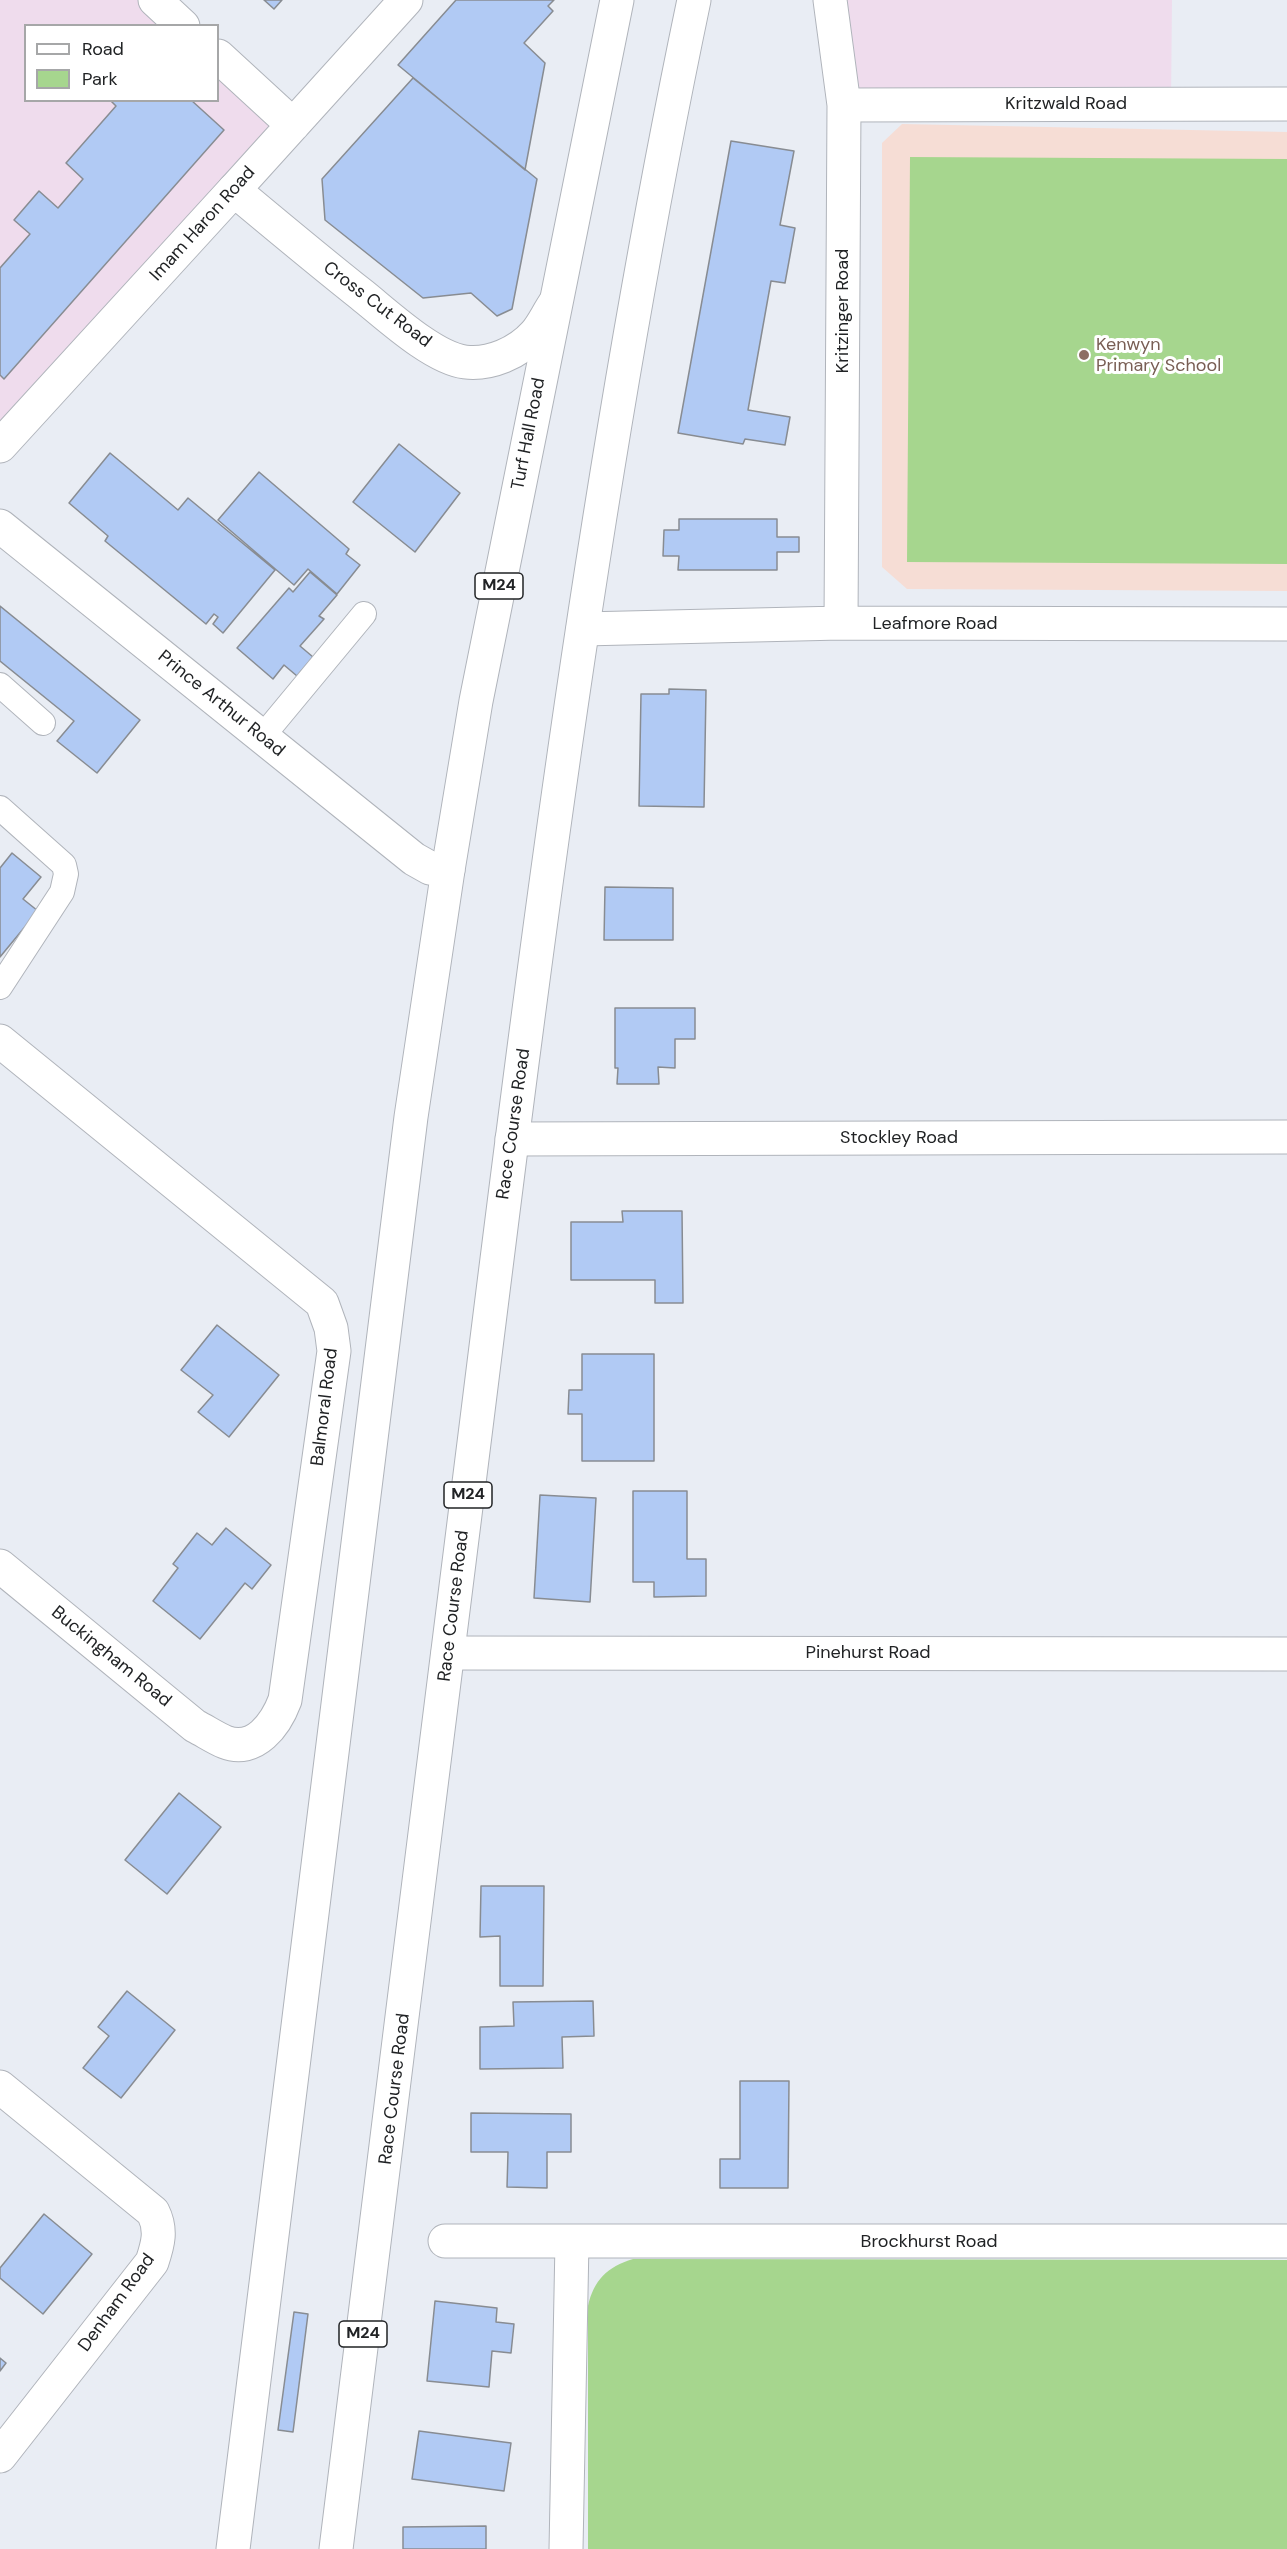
<!DOCTYPE html>
<html>
<head>
<meta charset="utf-8">
<style>
	body { margin:0 }
	#map { position:relative; width:1287px; height:2549px; overflow:hidden; background:#e9edf4; font-family:"DM Sans",sans-serif }
	canvas { display:block }
	.legend { position:absolute; left:24px; top:24px; width:195px; height:78px; box-sizing:border-box; background:#fff; border:2px solid #a6a7a8; margin:0; padding:8px 10px; list-style:none; font-size:18px; color:#212325 }
	.legend li { display:flex; align-items:center; gap:12px; height:30px }
	.legend b { width:30px; border:2px solid #a6a7a8 }
</style>
</head>
<body>
<div id="map">
<canvas width="1287" height="2549"></canvas>
<ul class="legend">
<li><b style="height:8px;background:#fff"></b>Road</li>
<li><b style="height:16px;background:#a6d68e"></b>Park</li>
</ul>
</div>
<script>
const ctx = document.querySelector('canvas').getContext('2d');
ctx.lineJoin = 'round';
function paint(path, color) { ctx.fillStyle = color; ctx.fill(path, 'evenodd'); }
function trace(path, color, width, dash) { ctx.strokeStyle = color; ctx.lineWidth = width; ctx.lineCap = dash ? 'butt' : 'round'; ctx.setLineDash(dash || []); ctx.stroke(path); }
function label(font, color, halo, rows, align = 'center') {
  ctx.font = font + ' "DM Sans",sans-serif'; ctx.lineWidth = 6; ctx.setLineDash([]); ctx.textBaseline = 'middle'; ctx.strokeStyle = halo; ctx.fillStyle = color; for (const [text, x, y, turn = 0] of rows) {
    ctx.save(); ctx.translate(x, y); ctx.rotate((+turn || 0) * Math.PI / 180); ctx.textAlign = isNaN(turn) ? turn : align; if (halo) ctx.strokeText(text, 0, 0); ctx.fillText(text, 0, 0); ctx.restore();
  }
}
paint(new Path2D(`
	M0 0H155L183 25 26 26V100H218V56L293 125 0 446Z
	M830 0H1172L1171 104 844 105Z`), '#efdced');
paint(new Path2D(`
	M902 124 1287 132V591L907 589 882 567V143Z`), '#f6ddd5');
paint(new Path2D(`
	M910 157 1287 159V564L907 562Z
	M633 2259 1287 2260V2549H588V2306C594 2280 607 2267 633 2259Z`), '#a6d68e');
const building = new Path2D(`
	M264 0H282L274 9Z
	M456 0H554L548 6 553 11 524 43 545 63 525 170 398 65Z
	M413 78 537 179 512 309 497 316 471 293 423 298 325 220 322 179Z
	M110 100H191L224 130 4 379 0 375V268L30 234 14 220 39 191 58 208 83 179 66 163 116 106Z
	M731 141 794 151 780 225 795 228 785 283 771 281 748 410 790 417 785 445 745 439 743 444 678 433Z
	M399 444 460 493 415 552 353 502Z
	M110 453 178 510 188 498 275 570 223 633 213 624 218 617 214 614 206 624 105 541 108 536 69 503Z
	M259 472 349 549 346 554 360 565 337 594 308 569 294 585 218 520Z
	M679 519H777V537H799V552H777V570H678L679 556H663L664 530H679Z
	M310 572 337 595 319 616 324 619 300 646 313 657 297 676 284 665 273 679 237 648 289 588 293 592Z
	M0 606 140 720 97 773 57 741 74 721 0 661Z
	M669 689 706 690 704 807 639 806 641 694H669Z
	M12 853 41 877 23 899 38 911 0 957V868Z
	M605 887 673 888V940H604Z
	M615 1008H695V1039H675V1068L658 1067 659 1084H617L618 1068H615Z
	M622 1211H682L683 1303H655V1280H571V1222H623Z
	M217 1325 279 1375 229 1437 198 1412 213 1395 181 1370Z
	M582 1354H654V1461H582V1414H568L569 1390H582Z
	M633 1491H687V1559H706V1596L654 1597V1582H633Z
	M540 1495 596 1498 590 1602 534 1598Z
	M226 1528 271 1565 252 1589 245 1583 200 1639 153 1601 178 1568 173 1564 197 1533 212 1545Z
	M179 1793 221 1827 167 1894 125 1860Z
	M481 1886H544L543 1986H500V1936L480 1937Z
	M127 1991 175 2030 121 2098 83 2068 109 2036 98 2027Z
	M593 2001 594 2036 562 2037 563 2068 480 2069V2027L514 2026 513 2002Z
	M740 2081H789L788 2188H720V2159H740Z
	M471 2113 571 2114V2152H547V2188L507 2187 508 2152H471Z
	M44 2214 92 2254 43 2314 0 2278V2268Z
	M435 2301 497 2308 496 2322 514 2324 511 2353 492 2351 489 2387 427 2381Z
	M294 2312 308 2314 293 2432 278 2430Z
	M0 2358 6 2363 0 2371Z
	M419 2431 511 2443 504 2491 412 2479Z
	M486 2526V2549H403V2527Z`);
paint(building, '#b1caf4');
trace(building, '#888c92', 1.5);
const service = new Path2D(`
	M0 685 43 723
	M262 737 364 614
	M0 808 64 865 66 874 62 892 0 987`);
const minor = new Path2D(`
	M155 0 183 26
	M830 0 844 105 841 623
	M218 56 293 125
	M844 105 1287 104
	M234 190 406 0
	M583 629 841 623 1287 624
	M0 1041 322 1303 331 1328 334 1351 285 1700C276 1724 255 1754 225 1742 215 1738 205 1731 195 1726L0 1566
	M512 1139 1287 1137
	M448 1653 1287 1654
	M0 2087 153 2212C162 2230 158 2244 152 2262L0 2456
	M445 2241H1287
	M566 2549 572 2242`);
const tertiary = new Path2D(`
	M0 446 234 190C276 225 319 261 362 295 387 315 433 358 465 362 490 365 518 353 535 334 543 325 548 313 555 303
	M0 526 414 859 430 868 448 870`);
const primary = new Path2D(`
	M233 2549 411 1117 448 870 476 701 617 0
	M336 2549C382 2172 430 1796 477 1419 536 945 596 468 694 0`);
trace(service, '#b0b4bb', 26);
trace(minor, '#b0b4bb', 35);
trace(tertiary, '#b0b4bb', 35);
trace(primary, '#b0b4bb', 35);
trace(service, '#fff', 24);
trace(minor, '#fff', 33);
trace(tertiary, '#fff', 33);
trace(primary, '#fff', 33);
for (const [x, y, r, color] of [
	[1084,355,6,"#8d6e63"]
]) { const dot = new Path2D(); dot.arc(x, y, r, 0, 2 * Math.PI); ctx.fillStyle = color; ctx.fill(dot); trace(dot, '#fff', 2); }
for (const [x, y, w] of [
	[499,586,48],
	[468,1495,48],
	[363,2334,48]
]) { const box = new Path2D(); box.roundRect(x - w / 2, y - 13, w, 26, 4.5); ctx.fillStyle = '#fff'; ctx.fill(box); trace(box, '#212325', 1.5); }
label('bold 16px', '#212325', null, [
	["M24",499,586],
	["M24",468,1495],
	["M24",363,2334]
]);
label('18px', '#212325', '#fff', [
	["Kritzwald Road",1066,104],
	["Imam Haron Road",203,224,-48],
	["Cross Cut Road",377,305,37],
	["Kritzinger Road",843,311,-90],
	["Turf Hall Road",529,434,-79],
	["Leafmore Road",935,624],
	["Prince Arthur Road",221,704,39],
	["Race Course Road",514,1124,-82],
	["Stockley Road",899,1138],
	["Balmoral Road",325,1407,-83],
	["Race Course Road",454,1606,-83],
	["Pinehurst Road",868,1653],
	["Buckingham Road",111,1657,39],
	["Race Course Road",395,2089,-83],
	["Brockhurst Road",929,2242],
	["Denham Road",117,2303,-54]
]);
label('18px', '#785e54', '#fff', [
	["Kenwyn",1096,345],
	["Primary School",1096,366]
], 'left');
</script>
</body>
</html>
